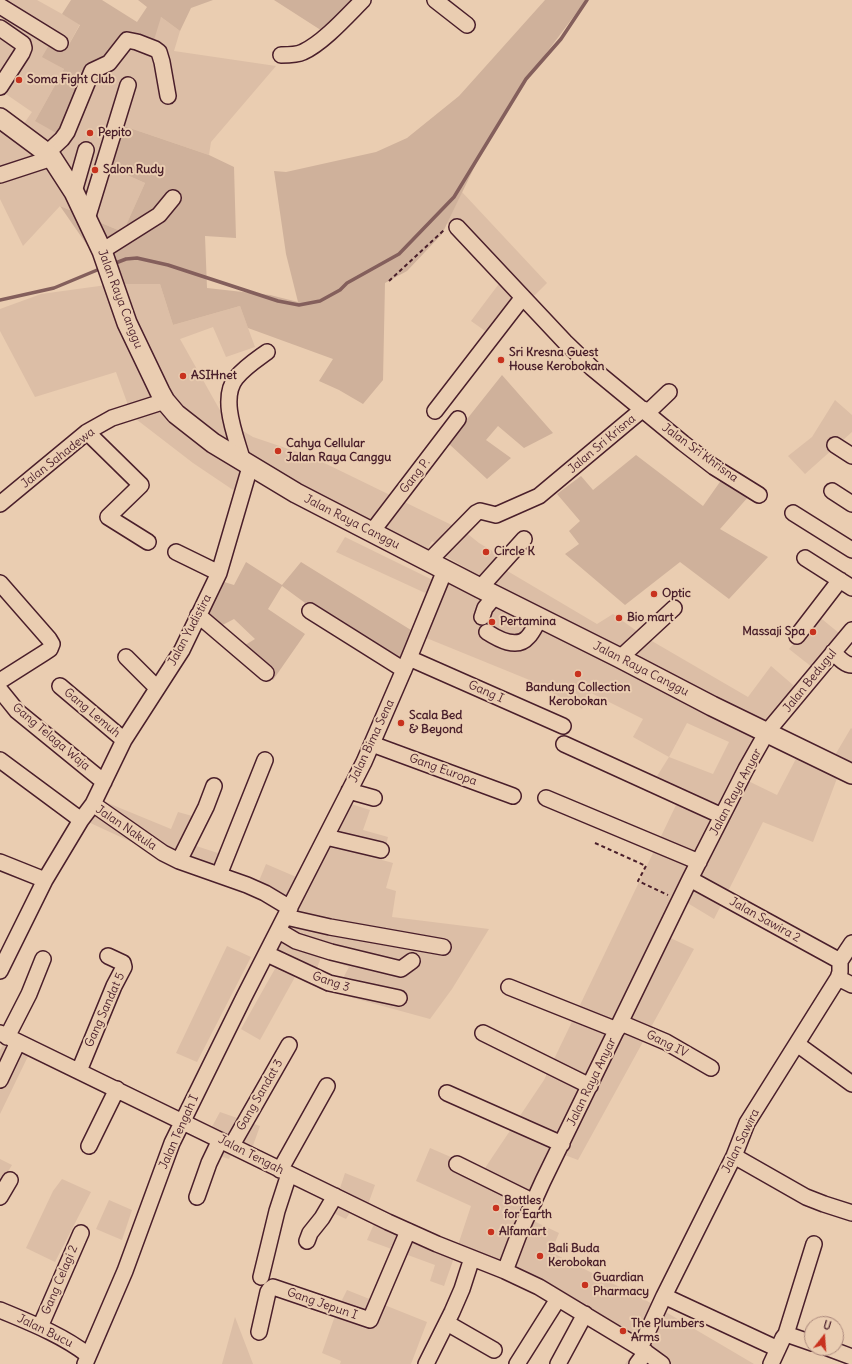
<!DOCTYPE html>
<html>
<head>
<meta charset="utf-8">
<style>
	body { margin:0 }
	#map { position:relative; width:852px; height:1364px; overflow:hidden; background:#eacdb1; font-family:Delius,sans-serif }
	canvas { display:block }
	.north { position:absolute; left:804px; top:1316px; width:40px; height:40px; box-sizing:border-box; background:#eacdb1; border:1px solid #aa877b; border-radius:50%; rotate:17deg; font-size:11px; font-weight:700; line-height:16px; text-align:center; color:#4a1f2b }
	.north::after { content:''; display:block; margin:auto; width:14px; height:18px; background:#c8321e; clip-path:polygon(50% 0,100% 100%,50% 72%,0 100%) }
</style>
</head>
<body>
<div id="map">
<canvas width="852" height="1364"></canvas>
<div class="north">U</div>
</div>
<script>
const ctx = document.querySelector('canvas').getContext('2d');
ctx.lineJoin = 'round';
function paint(path, color) { ctx.fillStyle = color; ctx.fill(path, 'evenodd'); }
function trace(path, color, width, dash) { ctx.strokeStyle = color; ctx.lineWidth = width; ctx.lineCap = dash ? 'butt' : 'round'; ctx.setLineDash(dash || []); ctx.stroke(path); }
function label(font, color, halo, rows, align = 'center') {
  ctx.font = font + ' Delius,sans-serif'; ctx.lineWidth = 4; ctx.setLineDash([]); ctx.textBaseline = 'middle'; ctx.strokeStyle = halo; ctx.fillStyle = color; for (const [text, x, y, turn = 0] of rows) {
    ctx.save(); ctx.translate(x, y); ctx.rotate((+turn || 0) * Math.PI / 180); ctx.textAlign = isNaN(turn) ? turn : align; if (halo) ctx.strokeText(text, 0, 0); ctx.fillText(text, 0, 0); ctx.restore();
  }
}
paint(new Path2D(`
	M0 0H37L80 24 67 48 43 56 64 69 35 121 83 77 161 17 180 31 174 51 276 66 211 142 209 155 118 124 100 163 145 183 123 232 60 206 23 246 0 199V118L18 132 32 112 0 90Z
	M462 192 547 283 524 306 498 340 471 321 501 281 447 223Z
	M114 284H160L173 325 240 306 255 347 226 357 213 327 180 339 226 421 253 437 312 457 464 531 479 543 511 562 504 569 597 624 613 614 645 637 748 697 771 666 800 691 744 779 777 795 799 753 828 767 851 728 852 729V779L839 773 813 842 763 822 714 919 681 899 662 934 694 949 578 1160 549 1149 519 1214 559 1233 551 1252 647 1301 754 1364H625L633 1353 496 1264 456 1252 444 1286 430 1281 435 1265 367 1240 377 1217 456 1251 471 1206 416 1181 430 1148 483 1171 544 1080 677 803 649 789 669 757 633 737 643 719 591 693 582 709 527 679 419 635 434 597 336 552 345 537 443 585 452 577 489 581 445 556 447 550 432 541 420 562 252 476 245 498 193 463 132 416 116 372 35 397 0 331V309L41 294ZM687 723 729 742 713 774 669 757Z
	M835 400 852 415V432L805 474 788 456 812 437Z
	M817 615 845 638 817 671 789 649Z
	M98 799 171 829 178 812 203 819 190 844 227 856 216 881 86 821Z
	M351 804 370 810 363 830 388 837 382 860 393 863 386 888 396 891 392 917 489 929 452 989 430 1019 335 993 349 967 321 957 311 985 295 977 260 1040 241 1029 276 967 263 962 292 913 253 897 254 893 266 864 308 882Z
	M227 946 251 957 197 1062 176 1053Z
	M7 1038 32 1048 0 1114V1050Z
	M220 1112 260 1126 250 1154 235 1147 229 1159 207 1152 212 1136 208 1134Z
	M0 1159 12 1165 0 1185Z
	M345 1173 375 1185 366 1210 355 1204 346 1219 323 1208 338 1194Z
	M62 1179 91 1192 55 1262 26 1248 53 1191Z
	M109 1200 132 1210 122 1240 96 1229Z
	M347 1290 427 1322 411 1364H340L341 1361 322 1353 337 1310Z
	M235 1317 253 1364H222Z`), '#dcbea6');
paint(new Path2D(`
	M71 0H102L137 22 147 7 138 0H213L191 8 180 31 161 17 151 50 121 36 58 134 35 121 64 69 42 57 52 40 67 48 80 25 62 14Z
	M274 0H353L330 36Z
	M545 0H586L512 99 487 141 442 234 407 271 385 283 383 380 363 404 339 390 319 381 333 359 248 328 240 306 173 325 160 284H114L60 206 123 232 145 183 100 163 118 124 209 155 234 167 236 238 205 236 207 288 270 295 298 302 286 254 274 171 286 172 376 152 407 138 459 96Z
	M502 375 553 433 524 448 498 426 486 440 511 458 487 479 448 443Z
	M636 455 703 506 722 479 749 496 720 529 768 557 729 599 680 562 625 605 565 554 579 544 569 531 580 521 557 494 581 476 593 490Z
	M246 562 282 585 301 562 419 635 402 674 282 586 268 609 305 634 273 680 237 650 255 639 234 619 215 629 198 617 221 581 234 585Z`), '#cfb19b');
trace(new Path2D(`
	M113 264 126 259 137 258 168 265 278 301 299 305 320 301 340 290 347 283 399 254 454 197 526 79 561 39 587 0
	M0 300 54 288 102 268`), '#845f5c', 3.5);
const minor = new Path2D(`
	M435 0 467 25
	M0 6 60 43
	M281 55C288 55 297 55 303 52 323 43 347 16 363 0
	M0 87 22 53 24 48 23 44 0 28
	M47 153 62 139 67 132 92 71 109 63 127 40 137 42 155 49 159 52 162 62 168 96
	M0 175 52 158
	M74 192 86 150
	M87 219 128 85
	M457 227 565 342 592 368 683 443 714 467 759 495
	M102 251 159 215 173 198
	M435 411 523 297
	M647 413 669 392
	M87 432 141 485 108 517 148 542
	M835 445 852 456
	M243 462C237 439 219 399 236 378 245 367 256 360 267 352
	M832 491 852 504
	M0 504 87 432 112 418 165 401
	M793 513 852 550
	M371 533 458 419
	M176 552 219 573
	M805 558 852 588
	M429 561 476 513 480 511 496 515 539 496 643 409
	M0 583 49 639 52 644 50 649 44 653 0 681
	M480 588 524 539
	M310 611 404 670
	M198 615 266 673
	M482 617 485 608 495 596
	M487 632C498 639 517 650 528 637 533 632 536 624 540 618
	M797 636 840 580
	M833 652C838 657 845 665 852 665
	M126 657 157 688
	M409 658 563 726
	M620 658 674 608
	M60 686 124 740
	M0 690 17 711 104 782
	M372 744 513 796
	M564 744 722 816
	M0 760 81 820
	M349 791 374 798
	M546 798 699 862
	M93 804 163 853 179 861 247 885 265 893 290 908
	M326 837 381 850
	M179 861 206 807 214 786
	M0 862 45 880
	M219 875 265 760
	M690 879 840 961
	M286 917 330 927 443 947
	M279 931 296 941 331 952 401 969 412 961
	M267 954 329 983 399 998
	M0 971 45 880 81 820 93 804 124 740 182 650 219 573 250 467
	M838 978 852 985
	M509 987 617 1030
	M621 1023 666 1042 711 1068
	M0 1033 388 1222 437 1244 505 1271 539 1287 640 1348 662 1364
	M483 1033 590 1086
	M7 1037 29 994 43 959
	M797 1044 852 1084
	M79 1071 114 986 124 967 123 963 108 956
	M0 1080 18 1042
	M447 1093 562 1144
	M232 1145 289 1045
	M89 1146 117 1089
	M734 1156 806 1197 824 1204 852 1213
	M457 1164 534 1202
	M280 1170 327 1086
	M0 1197 10 1180
	M197 1197 209 1163 220 1140
	M307 1241 310 1233 322 1218 335 1196
	M505 1271 519 1234 543 1181 690 879 746 769 767 732 852 630
	M261 1277 277 1211 289 1174
	M664 1296 778 1349
	M0 1310C31 1323 62 1335 88 1355
	M447 1323 494 1350
	M40 1327 81 1233
	M259 1332 268 1292 270 1289 273 1287 370 1320 408 1231
	M786 1334 812 1343
	M640 1348 664 1296 734 1156 747 1123 838 978 840 972V961L852 943
	M828 1348 852 1357
	M85 1364 125 1271 172 1143 244 997 364 762 409 658 445 570
	M426 1364 452 1312 462 1289 472 1258
	M517 1364 558 1299
	M558 1364 585 1314
	M637 1364 646 1352
	M771 1364 783 1338 786 1334 814 1244`);
const major = new Path2D(`
	M0 118 47 153 52 158 74 192 102 251 127 323 160 392 165 401 176 414 213 443 296 493 480 588 620 658 712 706 852 774`);
trace(minor, '#4a1f2b', 18);
trace(major, '#4a1f2b', 22);
trace(new Path2D(`
	M389 281 444 230
	M595 843 646 866 638 881 668 895`), '#4a1f2b', 2, [4, 3]);
trace(minor, '#eacdb1', 15);
trace(major, '#eacdb1', 19);
for (const [x, y, r, color] of [
	[19,80,4,"#c8321e"],
	[90,133,4,"#c8321e"],
	[95,170,4,"#c8321e"],
	[501,360,4,"#c8321e"],
	[183,376,4,"#c8321e"],
	[278,451,4,"#c8321e"],
	[486,552,4,"#c8321e"],
	[654,594,4,"#c8321e"],
	[619,618,4,"#c8321e"],
	[492,622,4,"#c8321e"],
	[813,632,4,"#c8321e"],
	[578,674,4,"#c8321e"],
	[401,723,4,"#c8321e"],
	[496,1208,4,"#c8321e"],
	[491,1232,4,"#c8321e"],
	[540,1256,4,"#c8321e"],
	[585,1285,4,"#c8321e"],
	[623,1331,4,"#c8321e"]
]) { const dot = new Path2D(); dot.arc(x, y, r, 0, 2 * Math.PI); ctx.fillStyle = color; ctx.fill(dot); trace(dot, '#eacdb1', 1.5); }
label('bold 12px', '#4a1f2b', '#eacdb1', [
	["Soma Fight Club",27,80],
	["Pepito",98,133],
	["Salon Rudy",103,170],
	["Sri Kresna Guest",509,353],
	["House Kerobokan",509,367],
	["ASIHnet",191,376],
	["Cahya Cellular",286,444],
	["Jalan Raya Canggu",286,458],
	["Circle K",494,552],
	["Optic",662,594],
	["Bio mart",627,618],
	["Pertamina",500,622],
	["Massaji Spa",805,632,"right"],
	["Bandung Collection",578,688,"center"],
	["Kerobokan",578,702,"center"],
	["Scala Bed",409,716],
	["& Beyond",409,730],
	["Bottles",504,1201],
	["for Earth",504,1215],
	["Alfamart",499,1232],
	["Bali Buda",548,1249],
	["Kerobokan",548,1263],
	["Guardian",593,1278],
	["Pharmacy",593,1292],
	["The Plumbers",631,1324],
	["Arms",631,1338]
], 'left');
label('12px', '#4a1f2b', '#eacdb1', [
	["Jalan Raya Canggu",120,299,69],
	["Jalan Sri Krisna",602,444,-40],
	["Jalan Sri Khrisna",700,453,36],
	["Jalan Sahadewa",58,458,-38],
	["Gang P.",415,476,-52],
	["Jalan Raya Canggu",352,522,27],
	["Jalan Yudistira",190,630,-62],
	["Jalan Raya Canggu",641,669,27],
	["Jalan Bedugul",810,681,-51],
	["Gang I",486,692,24],
	["Gang Lemuh",92,713,40],
	["Gang Telaga Waja",51,737,40],
	["Jalan Bima Sena",372,741,-65],
	["Gang Europa",443,770,20],
	["Jalan Raya Anyar",736,792,-62],
	["Jalan Nakula",126,828,34],
	["Jalan Sawira 2",765,920,29],
	["Gang 3",331,982,19],
	["Gang Sandat 5",105,1010,-66],
	["Gang IV",667,1044,27],
	["Jalan Raya Anyar",592,1082,-64],
	["Gang Sandat 3",260,1095,-60],
	["Jalan Tengah I",179,1132,-66],
	["Jalan Sawira",741,1141,-64],
	["Jalan Tengah",251,1155,27],
	["Gang Celagi 2",60,1280,-67],
	["Gang Jepun I",322,1304,19],
	["Jalan Bucu",45,1331,26]
]);
</script>
</body>
</html>
